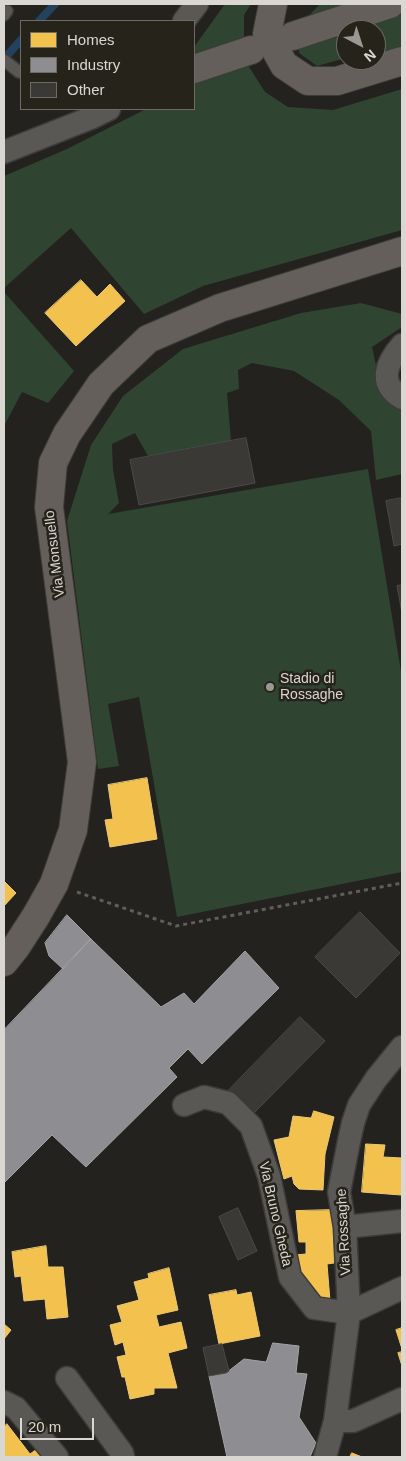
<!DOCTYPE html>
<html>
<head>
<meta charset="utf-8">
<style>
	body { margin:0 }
	#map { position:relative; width:406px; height:1461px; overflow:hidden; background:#23221e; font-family:Arial,sans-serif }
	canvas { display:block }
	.frame { position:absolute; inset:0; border:5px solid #dad7d2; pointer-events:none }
	.legend { position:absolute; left:20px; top:20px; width:175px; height:90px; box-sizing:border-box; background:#26231b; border:1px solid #6e6b64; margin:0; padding:6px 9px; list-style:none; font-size:15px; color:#dad7d2 }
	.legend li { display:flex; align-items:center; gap:10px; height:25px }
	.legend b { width:25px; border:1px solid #6e6b64 }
	.north { position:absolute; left:336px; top:20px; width:50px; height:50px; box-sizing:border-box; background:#26231b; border:1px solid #6e6b64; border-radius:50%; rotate:140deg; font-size:14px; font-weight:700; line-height:20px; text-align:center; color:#dad7d2 }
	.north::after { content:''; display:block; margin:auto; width:18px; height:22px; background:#9a9893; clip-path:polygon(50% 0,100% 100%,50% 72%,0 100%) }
	.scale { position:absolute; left:20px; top:1418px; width:74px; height:22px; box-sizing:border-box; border:2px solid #dad7d2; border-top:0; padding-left:6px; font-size:15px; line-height:18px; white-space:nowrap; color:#dad7d2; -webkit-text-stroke:4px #26231b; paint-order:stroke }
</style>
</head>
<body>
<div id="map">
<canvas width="406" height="1461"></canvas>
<div class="frame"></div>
<ul class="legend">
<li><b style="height:14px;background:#f2c14e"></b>Homes</li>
<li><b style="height:14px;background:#8d8d92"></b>Industry</li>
<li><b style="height:14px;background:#3a3935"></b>Other</li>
</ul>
<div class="north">N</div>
<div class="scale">20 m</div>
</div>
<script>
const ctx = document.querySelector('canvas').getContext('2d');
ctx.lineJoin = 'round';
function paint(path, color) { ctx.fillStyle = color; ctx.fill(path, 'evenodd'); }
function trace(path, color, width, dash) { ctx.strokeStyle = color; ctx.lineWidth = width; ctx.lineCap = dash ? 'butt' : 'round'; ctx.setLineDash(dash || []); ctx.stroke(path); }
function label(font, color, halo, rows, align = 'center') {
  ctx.font = font + ' Arial,sans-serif'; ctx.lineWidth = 5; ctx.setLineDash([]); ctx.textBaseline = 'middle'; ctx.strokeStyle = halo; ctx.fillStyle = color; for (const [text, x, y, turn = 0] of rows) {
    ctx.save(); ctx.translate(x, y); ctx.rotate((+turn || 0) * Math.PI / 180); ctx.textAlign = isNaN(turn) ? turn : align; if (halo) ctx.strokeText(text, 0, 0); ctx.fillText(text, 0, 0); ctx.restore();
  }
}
paint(new Path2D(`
	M225 4H251L244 15V59L265 92 288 107 333 110 402 89V230L203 286 144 314 71 228 4 288V176L67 149 146 109H194V47Z
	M329 4H402V47L376 55V30H346V58L317 66 299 53V26L319 5Z
	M4 292 74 371 48 403 22 392 4 426Z
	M361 303 402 314V327L372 347 379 379 402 402V474L376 480 371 431 339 400 294 371 252 363 238 370 239 389 227 393 231 441 148 456 135 433 112 444 113 470 119 503 108 514 368 469 402 678V872L177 917 139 697 108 704 119 766 98 769 67 521 91 445 123 396 183 349 301 313Z`), '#2f4532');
const homes = new Path2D(`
	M81 280 97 297 110 284 125 301 76 346 45 313Z
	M147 778 157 839 110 847 105 820 113 819 108 785Z
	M4 881 16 893 4 906Z
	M314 1111 334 1117 325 1154 323 1190 299 1189 294 1184 292 1176 284 1179 274 1140 289 1137 293 1116 311 1118Z
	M366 1144 385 1145 383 1157 402 1158 401 1195 362 1192Z
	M332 1210 334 1263 327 1264 330 1301 316 1302 296 1273 294 1255 306 1254V1242H299L296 1211Z
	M46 1246 48 1267H63L68 1317 47 1319 45 1299 24 1301 21 1276 15 1277 12 1252Z
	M169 1268 178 1310 156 1315 159 1327 181 1322 187 1348 168 1353 177 1388H154V1394L130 1399 125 1377H122L117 1357 126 1355 123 1342 115 1345 110 1325 122 1322 117 1306 139 1300 134 1282 149 1278 148 1274Z
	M236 1290 237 1295 251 1292 260 1336 219 1344 209 1295Z
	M4 1324 11 1330 4 1339Z
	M402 1328V1349L396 1330Z
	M402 1352V1366L398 1353Z
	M7 1424 30 1454 37 1449 43 1457H4V1427Z
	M352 1453 362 1457H350Z`);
paint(homes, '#f2c14e');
trace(homes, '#ebc876', 1);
const industry = new Path2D(`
	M67 915 91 939 63 969 49 956 45 943Z
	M91 939 161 1007 184 993 194 1004 245 951 279 988 202 1064 188 1049 169 1068 177 1077 86 1167 52 1135 4 1183V1030Z
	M273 1343 299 1346 296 1373 307 1374 299 1417 316 1443 310 1457H227L209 1376 226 1373 244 1359 266 1362Z`);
paint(industry, '#8d8d92');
trace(industry, '#a4a3a5', 1);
trace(new Path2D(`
	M39 21 55 4
	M4 59 21 40`), '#224260', 8);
const building = new Path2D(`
	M246 438 255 483 139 505 130 460Z
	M402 498V544L394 546 386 501Z
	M402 585V613L397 586Z
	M360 912 400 953 356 998 315 957Z
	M300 1017 325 1041 253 1114 229 1090Z
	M238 1208 257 1251 238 1260 219 1217Z
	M222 1344 229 1371 226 1373 209 1376 203 1348Z`);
paint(building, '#3a3935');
trace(building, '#4b4a46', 1);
const service = new Path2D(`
	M4 15 7 11
	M4 60 19 72`);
const minor = new Path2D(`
	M184 21 197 4
	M4 152 93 117 109 109
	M402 345C387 362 377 383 402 398
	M184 1105 204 1097 228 1103 251 1126 269 1176 290 1277 314 1308 349 1313 402 1288
	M345 1227 402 1221
	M67 1378 122 1453 123 1457
	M4 1402 16 1408 57 1457
	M335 1421H353L402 1399
	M325 1457 335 1421 349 1313 345 1227 339 1192 349 1141 353 1123 359 1105 376 1079 402 1047`);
const secondary = new Path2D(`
	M273 4 267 34 284 65 308 81H337L402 61
	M293 36 390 4
	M194 69 251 50
	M4 962 16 947 36 916 54 884 73 830 82 762 49 507 53 463 67 434 101 384 148 339 220 308 402 251`);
trace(service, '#3d3c38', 14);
trace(minor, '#3d3c38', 25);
trace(secondary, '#3d3c38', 30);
trace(new Path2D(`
	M77 892 176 926 402 883`), '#5f5e5b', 3, [4, 4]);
trace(service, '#5a5855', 11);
trace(minor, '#5a5855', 22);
trace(secondary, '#645f5b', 28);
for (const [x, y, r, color] of [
	[270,687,5,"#9a9893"]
]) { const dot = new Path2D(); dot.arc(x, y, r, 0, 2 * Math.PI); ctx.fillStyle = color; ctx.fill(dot); trace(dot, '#26231b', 2); }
label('14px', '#dad7d2', '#26231b', [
	["Via Monsuello",55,554,-97],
	["Via Bruno Gheda",275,1214,77],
	["Via Rossaghe",344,1232,-93]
]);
label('14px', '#dad7d2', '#26231b', [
	["Stadio di",280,679],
	["Rossaghe",280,695]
], 'left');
</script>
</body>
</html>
